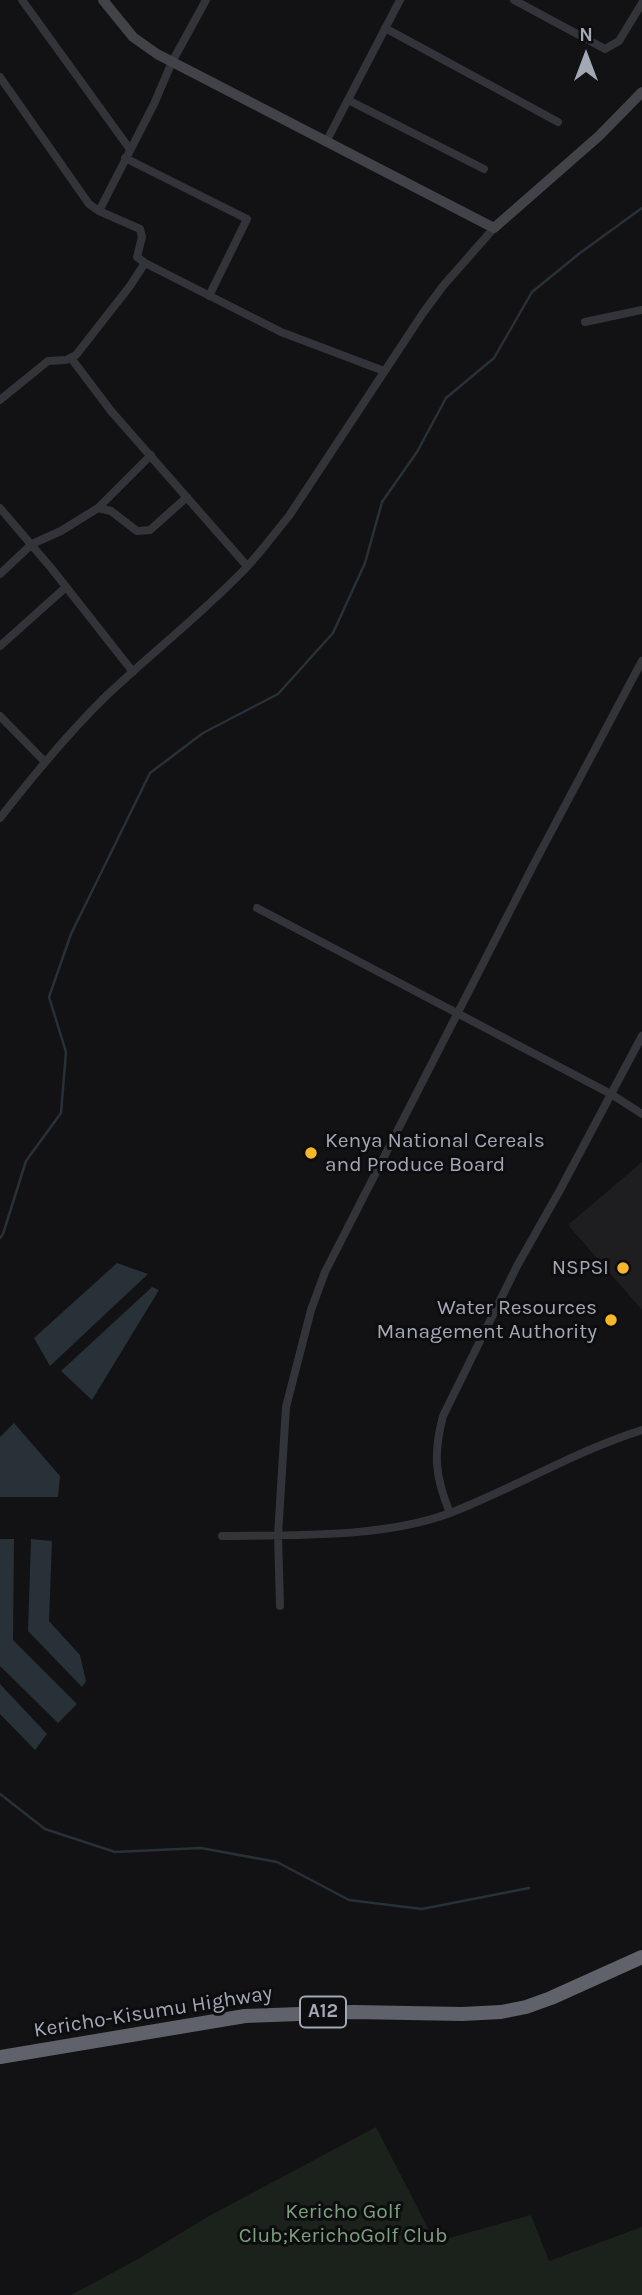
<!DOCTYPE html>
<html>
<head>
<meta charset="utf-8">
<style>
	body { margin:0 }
	#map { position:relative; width:642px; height:2295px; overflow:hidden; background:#121214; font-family:Karla,sans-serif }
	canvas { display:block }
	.north { position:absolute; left:551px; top:21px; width:70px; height:70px; -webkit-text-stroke:5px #0d0d0f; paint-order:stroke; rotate:0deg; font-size:19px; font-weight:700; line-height:28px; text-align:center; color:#a3a8b5 }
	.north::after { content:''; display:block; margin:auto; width:24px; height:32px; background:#a3a8b5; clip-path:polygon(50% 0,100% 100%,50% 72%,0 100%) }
</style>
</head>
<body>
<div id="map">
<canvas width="642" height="2295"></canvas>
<div class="north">N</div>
</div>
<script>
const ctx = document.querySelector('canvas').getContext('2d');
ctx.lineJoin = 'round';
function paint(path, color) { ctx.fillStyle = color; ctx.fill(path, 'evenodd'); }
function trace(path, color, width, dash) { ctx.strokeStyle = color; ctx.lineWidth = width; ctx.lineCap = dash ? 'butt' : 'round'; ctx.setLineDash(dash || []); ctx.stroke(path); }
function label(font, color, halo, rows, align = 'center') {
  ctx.font = font + ' Karla,sans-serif'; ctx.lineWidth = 6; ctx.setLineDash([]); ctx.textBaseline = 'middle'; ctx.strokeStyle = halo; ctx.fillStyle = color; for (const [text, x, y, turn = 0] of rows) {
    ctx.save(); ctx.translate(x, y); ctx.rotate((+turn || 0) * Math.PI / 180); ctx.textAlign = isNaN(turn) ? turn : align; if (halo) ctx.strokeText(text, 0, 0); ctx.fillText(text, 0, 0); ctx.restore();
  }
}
paint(new Path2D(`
	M642 1162V1310L568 1225Z`), '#1e1e21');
paint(new Path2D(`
	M376 2127 435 2242 531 2215 549 2261 642 2227V2295H71L138 2259 209 2216Z`), '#1a221b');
paint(new Path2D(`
	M117 1263 148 1274 50 1366 34 1338Z
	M152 1287 159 1290 92 1400 61 1371Z
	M14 1423 60 1476 58 1497H0V1437Z
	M0 1539H14L13 1640 77 1704 58 1723 0 1666Z
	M31 1539 52 1541 49 1621 80 1655 86 1681 82 1687 28 1631Z
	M0 1684 47 1734 35 1750 0 1714Z`), '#283038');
trace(new Path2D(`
	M0 1238 3 1234 26 1161 61 1113 66 1052 49 997 71 934 150 773 203 733 278 694 333 633 365 563 382 502 417 452 446 398 494 358 532 292 580 253 642 208
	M0 1794 45 1829 115 1852 201 1848 277 1862 349 1900 422 1909 529 1888`), '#283038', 2.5);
trace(new Path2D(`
	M22 0 129 148
	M514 0 605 49 619 41 642 3
	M385 28 558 122
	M0 77 89 204 99 211 140 229 142 237 137 257 145 263 130 286 76 355 66 360 48 361 0 400
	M348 100 484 169
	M326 142 400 0
	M125 158 247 219 209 296
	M99 211 154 104 172 62 206 0
	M145 263 281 332 384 371
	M585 322 642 310
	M71 358 111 411 247 566
	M0 508 52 569 133 672
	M98 508 151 455
	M0 574 32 544 61 531 98 508 111 511 137 531 150 530 187 497
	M0 646 66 587
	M0 716 44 761
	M0 818C32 777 65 737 102 700 147 657 197 618 241 573 258 556 273 535 289 516L423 313 443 286 494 228
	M257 908 611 1094 642 1114
	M450 1513C435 1477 433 1454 443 1416L517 1266 560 1190 642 1036
	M222 1536C293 1535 384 1538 450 1513 515 1488 575 1451 642 1430
	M280 1606 278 1535 286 1407 311 1310 325 1272 535 862 642 661`), '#333439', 8);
trace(new Path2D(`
	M103 0 133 37 157 54 494 228 599 136 642 92`), '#414349', 10);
trace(new Path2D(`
	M0 2057 245 2016 354 2012 462 2014 501 2012 526 2007 551 1998 642 1957`), '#5f626a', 14);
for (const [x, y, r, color] of [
	[311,1153,7,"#f5b629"],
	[623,1268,7,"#f5b629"],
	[611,1320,7,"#f5b629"]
]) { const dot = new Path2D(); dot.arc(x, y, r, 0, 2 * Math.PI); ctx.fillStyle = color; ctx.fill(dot); trace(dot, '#0d0d0f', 2.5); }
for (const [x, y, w] of [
	[323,2012,46]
]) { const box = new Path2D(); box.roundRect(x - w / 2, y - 15.5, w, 31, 5); ctx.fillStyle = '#0d0d0f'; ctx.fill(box); trace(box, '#a3a8b5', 2); }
label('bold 19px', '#a3a8b5', null, [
	["A12",323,2012]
]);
label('21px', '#a3a8b5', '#0d0d0f', [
	["Kenya National Cereals",325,1141,"left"],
	["and Produce Board",325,1165,"left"],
	["NSPSI",609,1268],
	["Water Resources",597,1308],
	["Management Authority",597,1332]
], 'right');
label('21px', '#a3a8b5', '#0d0d0f', [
	["Kericho-Kisumu Highway",153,2012,-9]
]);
label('21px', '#7aa07d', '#0d0d0f', [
	["Kericho Golf",343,2212],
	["Club;KerichoGolf Club",343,2236]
]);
</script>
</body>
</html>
